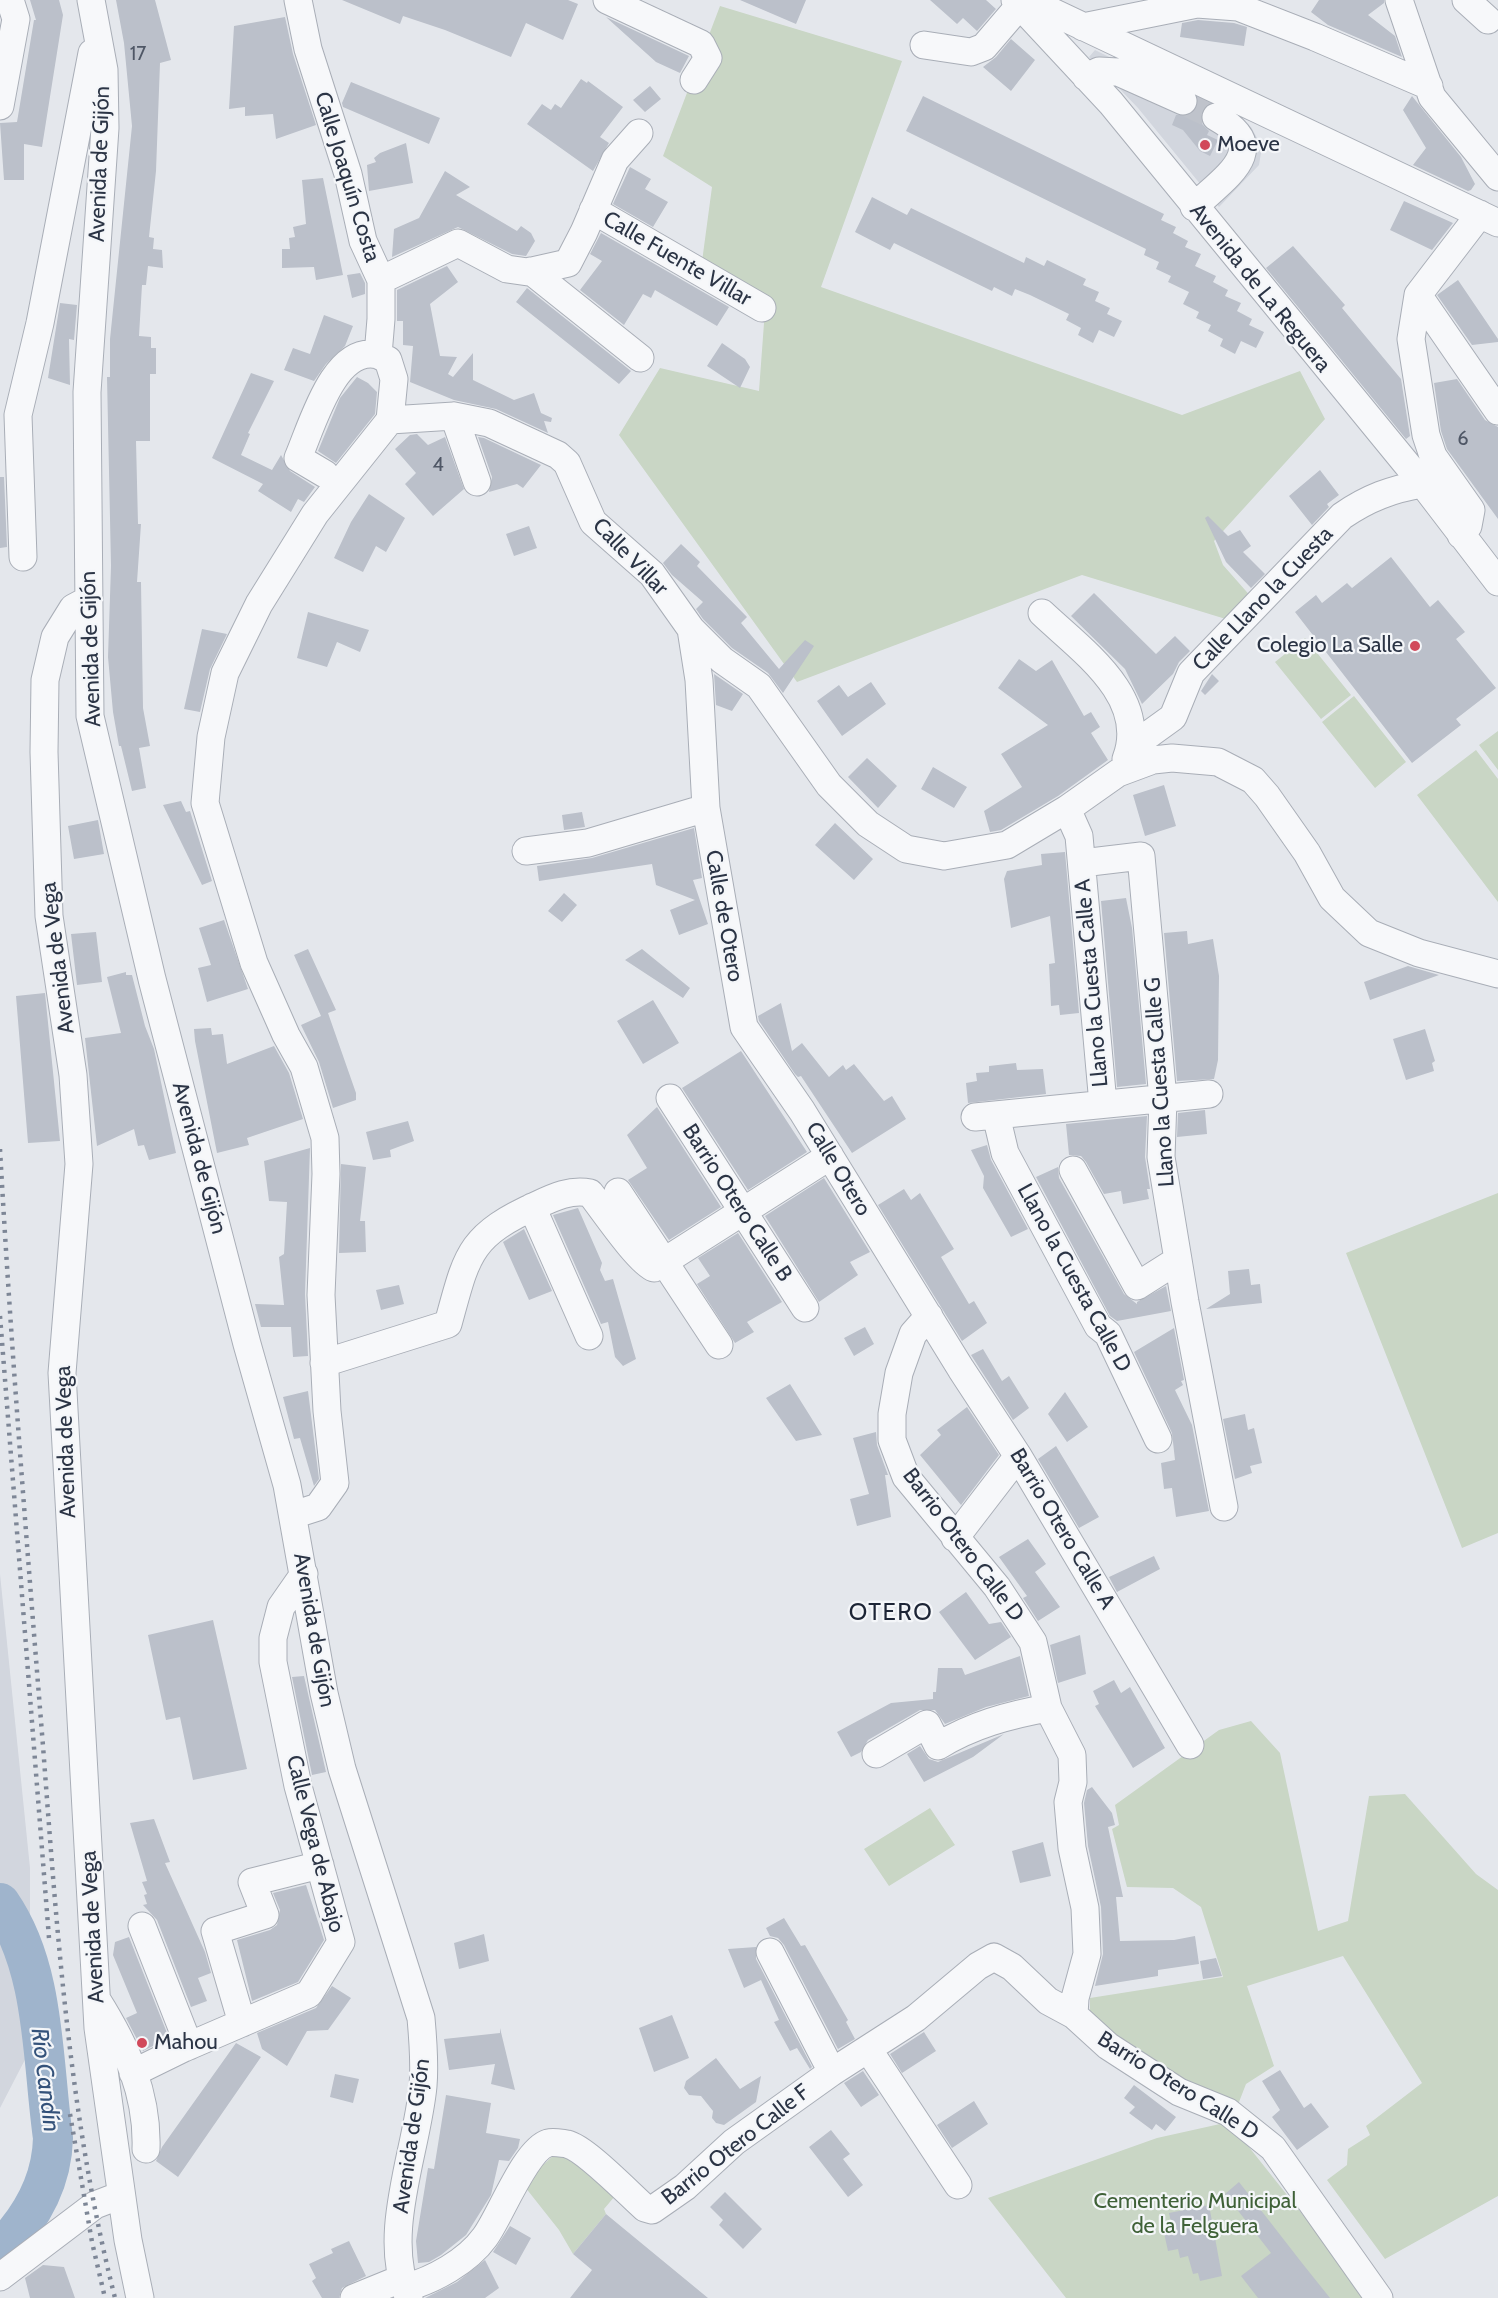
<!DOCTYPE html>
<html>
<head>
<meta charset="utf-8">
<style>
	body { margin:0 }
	canvas { display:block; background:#e4e7ec }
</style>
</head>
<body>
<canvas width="1498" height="2298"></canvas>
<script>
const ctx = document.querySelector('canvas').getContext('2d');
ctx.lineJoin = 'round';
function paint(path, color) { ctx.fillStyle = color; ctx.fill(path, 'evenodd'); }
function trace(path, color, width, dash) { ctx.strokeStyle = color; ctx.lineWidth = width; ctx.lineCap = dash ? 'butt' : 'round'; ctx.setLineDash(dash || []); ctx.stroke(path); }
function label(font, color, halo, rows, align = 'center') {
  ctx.font = font + ' Cabin,sans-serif'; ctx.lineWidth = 4.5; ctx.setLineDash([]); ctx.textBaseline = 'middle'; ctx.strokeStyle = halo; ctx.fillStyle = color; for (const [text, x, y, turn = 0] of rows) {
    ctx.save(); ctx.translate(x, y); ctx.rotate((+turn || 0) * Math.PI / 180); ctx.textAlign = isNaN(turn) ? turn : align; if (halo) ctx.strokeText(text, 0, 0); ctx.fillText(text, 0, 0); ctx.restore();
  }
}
paint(new Path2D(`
	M1095 50 1251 127 1262 147 1259 165 1219 207 1138 108 1089 57Z
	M0 1574 30 1868V2050L0 2108Z`), '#d2d6de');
paint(new Path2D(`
	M720 6 902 61 821 287 1182 415 1300 371 1325 419 1214 541 1223 565 1253 599 1229 620 1082 575 797 682 619 435 660 368 759 391 766 296 701 269 712 187 663 156Z
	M1305 638 1351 695 1321 719 1275 662Z
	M1354 696 1406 762 1375 788 1322 722Z
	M1498 731V770L1479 745Z
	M1476 750 1498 779V902L1417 795Z
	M1498 1193V1533L1462 1548 1346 1253Z
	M1251 1721 1280 1753 1318 1931 1348 1921 1369 1796 1405 1794 1476 1874 1498 1890V2196L1385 2259 1327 2180 1347 2165 1348 2149 1370 2135 1366 2126 1422 2083 1343 1956 1247 1986 1274 2066 1246 2084 1239 2102 1226 2104 1210 2089 1182 2083 1090 2023V1998L1223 1977 1201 1907 1173 1888 1127 1887 1112 1829 1119 1825 1115 1805 1219 1730Z
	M930 1808 955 1845 889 1886 864 1849Z
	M1229 2122 1369 2298H1066L988 2198 1157 2138Z
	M555 2154 574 2159 615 2196 604 2209 606 2214 573 2254 559 2230 525 2187 529 2178Z`), '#c9d6c5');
trace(new Path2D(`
	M0 1903C46 1969 42 2060 53 2138 52 2182 31 2219 0 2250`), '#9fb4cc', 40);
paint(new Path2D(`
	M30 0H59L63 15 42 147 24 144V180H4L0 123 17 122 34 20H36Z
	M116 0H155L171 60 160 63 156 171 149 237 154 238 153 249 162 250 163 268 148 266 146 285H142L139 336 151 337V348H156V374H150V441H136L138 524H141L137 582H141L143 708 150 746 139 748 146 788 132 791 121 746H119L113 712 108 657 111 566 107 377H110V339L132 126 124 43Z
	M342 0H568L578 4 563 40 526 23 511 57 445 30 403 16 400 24Z
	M740 0H806L796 24Z
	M930 0H986L996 9 977 31 963 18 957 24Z
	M1319 0H1384V3L1368 15 1395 36 1402 57 1328 25 1311 12Z
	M285 17 293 54 316 125 276 139 273 114 245 116V107L229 109 234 26Z
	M606 17 689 56 680 73 656 62Z
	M1198 20 1234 23 1247 27 1244 46 1180 37 1182 23Z
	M1011 39 1035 60 1011 91 983 67 996 57Z
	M581 79 587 83 588 81 623 107 600 137 609 143 593 171 527 124 542 104 551 110 555 104 561 108Z
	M351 82 440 118 429 144 343 107 342 103Z
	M650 86 661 99 645 112 633 100Z
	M923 96 1164 214 1161 220 1176 227 1173 233 1188 241 1185 247 1201 254 1195 266 1216 276 1213 282 1228 290 1225 296 1241 303 1237 311 1252 319 1249 325 1264 332 1256 348 1241 341 1235 354 1220 346 1223 339 1208 331 1211 325 1196 318 1199 312 1183 304 1189 292 1168 282 1171 276 1156 269 1159 262 1144 255 1146 249 906 131Z
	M1412 96 1461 157 1475 184 1471 190 1468 191 1413 165 1426 148 1403 110Z
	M1198 105 1204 108 1200 116 1202 124 1209 131 1207 135 1218 140 1210 156 1200 151 1183 130 1172 125 1176 115 1192 114Z
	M406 143 413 183 369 191 367 165 376 162 374 158 380 153Z
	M630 167 651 179 645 189 668 202 653 227 613 204Z
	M445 171 470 187 456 195 517 231 521 226 531 233 535 241 526 256 512 254 458 227 392 257 394 229 419 218Z
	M323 178 343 275 316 280 314 267 282 268V249H290L289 238 295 237 293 227 306 224 302 180Z
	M872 197 907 215 911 208 1024 263 1026 257 1044 266 1047 260 1086 279 1083 285 1099 292 1095 301 1110 308 1107 314 1122 321 1114 337 1099 330 1093 343 1078 335 1081 328 1066 320 1069 314 1030 295 1015 289 1012 296 994 287 992 291 894 243 890 250 855 232Z
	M1404 201 1453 223 1432 250 1390 230Z
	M601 233 729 307 717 326 655 290 651 298 643 294 624 325 580 290 602 261 590 254Z
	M1293 246 1345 305 1342 308 1401 379 1410 436 1406 439 1266 268Z
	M447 266 458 282 430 304 440 356 457 357 448 374 453 377 473 353V380L514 400 534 393 541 413 552 418 551 422 544 421 548 433 496 409 454 400 410 382 413 346 403 345V321H397V290Z
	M360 273 365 283V294L352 298 347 275Z
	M1458 280 1498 339V342L1472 345 1437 295Z
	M527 288 631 371 619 384 516 302Z
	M60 303 77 305 74 340 69 339 70 385 48 378Z
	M324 315 353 326 345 346 326 364 314 381 284 370 293 348 310 354Z
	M722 343 745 359 750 367 740 388 707 366Z
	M251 373 274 381 248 433 250 434 241 455 272 470 281 455 290 471 315 487 304 502 298 499 291 512 258 491 263 484 212 458Z
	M357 377 368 383 377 392 375 414 336 463 318 451 340 398Z
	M1457 379 1485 420 1498 427V519L1447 449 1441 431 1434 383Z
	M417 434 428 445 445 437 464 489 433 516 405 484 416 473 395 449 410 435Z
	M478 437 484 438 541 465 523 488 517 484 489 492 492 477Z
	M1320 470 1339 495 1327 504 1329 507 1312 525 1289 496Z
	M0 477H4L7 547 0 548Z
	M369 494 405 518 386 552 376 546 363 572 334 558 351 522Z
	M1208 516 1228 536 1240 530 1251 546 1243 552 1265 574 1251 588 1226 562 1205 518Z
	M529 526 537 548 514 556 506 534Z
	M681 544 700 562 697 566 747 617 741 623 779 669 805 640 814 646 783 693 768 673 732 648 703 619 696 609 703 602 672 575 663 563Z
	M1391 557 1430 607 1438 600 1465 632 1456 639 1496 688 1456 719 1461 725 1412 763 1295 612 1316 595 1322 603 1347 583 1352 588Z
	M1094 593 1156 654 1175 636 1190 651 1179 662 1173 674 1142 704 1125 669 1071 616Z
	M308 612 369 630 360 652 337 642 327 667 297 658Z
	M202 629 227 634 210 669 200 712 184 709Z
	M1019 659 1036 671 1052 660 1084 716 1091 712 1100 727 1091 733 1108 760 1058 796 1001 830 990 832 984 811 1022 787 1001 754 1048 725 998 688Z
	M714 674 743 694 732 711 716 705Z
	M1212 674 1219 681 1205 695 1201 691Z
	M871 682 886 704 842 736 817 701 839 685 848 697Z
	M867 758 897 786 878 808 848 777Z
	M933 767 967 787 954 808 921 789Z
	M1164 785 1176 826 1145 836 1133 795Z
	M181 801 186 812 190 811 212 881 202 885 163 805Z
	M582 812 585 827 564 830 562 815Z
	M98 820 104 854 74 859 68 826Z
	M835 823 873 859 854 880 815 845Z
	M694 828 702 878 693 880 708 924 679 935 670 910 695 900 656 885 652 864 539 881 537 866 592 858Z
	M1065 852 1079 1013 1060 1015 1059 1005 1051 1006 1049 964 1055 963 1050 916 1011 928 1004 879 1007 871 1042 865 1041 854Z
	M564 893 577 905 562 922 548 911Z
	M1126 898 1132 928 1146 1084 1117 1087 1101 901Z
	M224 920 248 989 207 1002 198 968 211 965 199 928Z
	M1187 931 1188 944 1213 939 1219 976 1218 1060 1214 1079 1177 1081 1164 933Z
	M96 932 102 982 77 985 71 934Z
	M308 949 336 1010 328 1013 356 1093V1100L333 1108 319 1062 301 1025 321 1016 294 955Z
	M642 949 690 988 683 998 625 960Z
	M1408 966 1439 975 1370 1000 1364 982Z
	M126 972V975H132L145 1026 154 1049 176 1153 149 1160 144 1145 138 1146 134 1129 97 1146 85 1038 121 1033 107 977Z
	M45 993 60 1141 28 1143 16 996Z
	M653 1000 679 1043 643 1064 617 1021Z
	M781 1003 792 1051 802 1043 829 1077 843 1065 846 1070 854 1064 884 1101 892 1096 906 1119 852 1153 801 1076 798 1077 795 1074 759 1021 758 1016Z
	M211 1028 212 1035 223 1034 227 1064 274 1046 289 1073 303 1119 247 1138 249 1145 217 1153 195 1041 194 1029Z
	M1425 1029 1435 1061 1432 1063 1434 1071 1406 1080 1393 1039Z
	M741 1051 807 1152 748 1190 682 1088Z
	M1016 1063 1017 1070 1043 1069 1046 1094 968 1103 966 1083 977 1081 976 1073 989 1072V1066Z
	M657 1107 721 1207 669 1240 628 1180 647 1168 627 1135Z
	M1205 1110 1207 1134 1177 1137 1178 1113Z
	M1147 1116 1145 1157 1150 1189H1147L1149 1199 1123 1204 1121 1191 1104 1194 1086 1162 1081 1156 1069 1155 1066 1124Z
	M408 1121 414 1141 390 1150 391 1157 373 1160 366 1132Z
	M987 1145 991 1160 1028 1229 1011 1237 983 1188 984 1176 971 1150Z
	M310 1148 305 1294 308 1356 293 1357 291 1327H261L255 1304 284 1305 279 1257 284 1254 287 1202 269 1201 264 1161Z
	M341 1164 366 1167 360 1221H365L366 1252 339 1253Z
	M1058 1167 1059 1178 1124 1294 1137 1304V1302L1166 1286 1171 1311 1117 1321 1110 1316 1036 1177Z
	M824 1178 870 1252 850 1262 858 1275 819 1302 765 1216Z
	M904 1189 911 1200 920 1193 954 1249 941 1257 969 1304 974 1301 987 1323 962 1341 878 1205Z
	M578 1208 602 1263 600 1270 605 1281 613 1279 636 1359 623 1366 615 1357 608 1322 601 1324 553 1215Z
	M524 1229 552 1291 529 1300 503 1242Z
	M738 1233 782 1302 747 1322 754 1332 735 1343 697 1284 710 1276 698 1258Z
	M1249 1269 1251 1285 1260 1284 1262 1303 1206 1309 1230 1294 1228 1271Z
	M399 1285 404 1304 381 1310 376 1290Z
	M865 1327 874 1344 854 1356 844 1338Z
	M1174 1328 1184 1380 1181 1381 1183 1385 1175 1390 1192 1425 1209 1511 1176 1517 1172 1488 1164 1489 1161 1463 1175 1460 1172 1433 1134 1352Z
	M983 1349 1002 1381 1009 1376 1029 1408 1013 1420 971 1355Z
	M790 1384 822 1435 796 1441 766 1398Z
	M308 1391 319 1479 314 1486 300 1438 294 1439 283 1397Z
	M1065 1392 1088 1427 1067 1442 1048 1414Z
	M967 1407 999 1455 961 1505 920 1455 941 1435 937 1430Z
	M1245 1414 1248 1430 1254 1428 1262 1463 1250 1466 1252 1473 1235 1479 1223 1419Z
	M876 1432 877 1445 888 1475H885L891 1517 857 1526 850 1499 869 1494 853 1438Z
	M1056 1446 1099 1517 1079 1528 1038 1459Z
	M1028 1539 1046 1564 1035 1572 1060 1607 1038 1621 1023 1598 1027 1596 999 1557Z
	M1154 1556 1160 1569 1117 1592 1109 1577Z
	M966 1592 989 1624 1001 1622 1011 1637 975 1660 939 1612Z
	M213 1620 247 1769 193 1780 180 1717 166 1720 148 1635Z
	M1080 1635 1086 1674 1058 1683 1050 1645Z
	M1020 1656 1029 1696 986 1707 945 1724 935 1710H920L868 1740 861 1752 851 1757 837 1732 891 1703 933 1699V1692H936L938 1668H962L965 1675Z
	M304 1676 326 1772 312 1775 292 1677Z
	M1114 1680 1121 1693 1130 1687 1165 1748 1133 1768 1095 1706 1099 1704 1093 1691Z
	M1004 1734 973 1757 924 1782 907 1754 920 1746 929 1759 938 1762Z
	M1092 1787 1112 1813 1115 1825 1108 1827 1123 1897H1116L1120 1941 1174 1940 1195 1936 1199 1964 1158 1970V1976L1095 1986 1103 1954 1101 1907 1088 1846 1084 1803 1087 1790Z
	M154 1819 170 1862 165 1863 205 1952 211 1973 198 1978 207 2001 191 2007 157 1920 143 1905 147 1904 144 1895 147 1894 142 1882 147 1881 130 1823Z
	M1043 1842 1051 1876 1020 1883 1012 1851Z
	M306 1885 324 1940 298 1982 252 2001 237 1940 270 1930 277 1925 280 1910 273 1893Z
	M784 1918 801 1946 805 1945 848 2020 846 2022 855 2039 838 2049 784 1945 778 1938 770 1936 766 1928Z
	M484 1934 489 1961 459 1969 454 1943Z
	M129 1937 169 2038 143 2051 126 2018 137 2013 113 1955 115 1942Z
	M756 1947V1959L812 2067 810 2069 797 2048 790 2051 774 2022 779 2020 761 1980 744 1988 728 1949Z
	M1216 1958 1222 1976 1203 1979 1200 1961Z
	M332 1986 351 1998 328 2030 307 2031 287 2066 262 2049 257 2033 316 2008Z
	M672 2015 689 2058 654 2072 639 2028Z
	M500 2028 515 2090 491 2084 495 2064 449 2070 444 2039 500 2033Z
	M924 2032 936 2051 902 2073 890 2054Z
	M236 2043 261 2057 178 2177 156 2161 162 2147Z
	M716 2058 740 2089 761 2076 756 2102 724 2125 716 2123 712 2118 713 2111 701 2096 689 2095 684 2088 686 2081Z
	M1280 2070 1304 2108 1311 2103 1329 2127 1297 2150 1272 2117 1280 2110 1262 2081Z
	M863 2071 879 2095 861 2107 844 2083Z
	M335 2074 359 2079 353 2103 330 2097Z
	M1134 2085 1176 2117 1165 2131 1156 2124 1152 2130 1129 2113 1135 2107 1124 2098Z
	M446 2095 491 2103 486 2133 520 2139 518 2148 509 2161 499 2160 491 2195 466 2235 441 2255 429 2262 418 2263 416 2241 428 2168 434 2169Z
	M974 2101 988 2124 952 2148 937 2125Z
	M831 2130 850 2154 843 2159 863 2185 848 2197 809 2147Z
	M1239 2182 1302 2263 1330 2298H1258L1241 2276 1271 2253 1225 2194Z
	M725 2192 762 2229 743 2249 719 2225 723 2220 710 2207Z
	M1209 2205 1222 2276 1200 2281 1198 2273 1193 2274 1188 2256 1180 2258 1178 2249 1168 2251 1162 2224 1171 2222 1169 2213Z
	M606 2214 708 2298H570L592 2270 573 2254Z
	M510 2226 531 2238 516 2265 493 2252Z
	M349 2241 366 2276 342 2288 339 2298H322L312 2281 316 2278 309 2264 333 2253 331 2249Z
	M485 2260 499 2288 485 2298H425L457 2282Z
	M43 2265 64 2267 75 2298H30L25 2278Z`), '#bbc0ca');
trace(new Path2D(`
	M1183 101 1216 117`), '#bfc3cb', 27, [27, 14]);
const minor = new Path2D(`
	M91 0 104 70 105 128 87 392 90 716 152 979 247 1344 287 1485 324 1693 342 1769 421 2018C423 2040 425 2063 423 2086 417 2151 380 2236 409 2298
	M298 0 308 49 348 174 363 241 381 280V319L378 355 388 360 394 379 390 420
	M607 0 701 44 708 58 694 80
	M1015 0 1111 103 1423 484 1498 582
	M1399 0 1432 97 1498 177
	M1466 0 1488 20
	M1025 10 1042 7 1498 223
	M1083 27 1197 4 1238 7 1315 37 1429 86
	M924 45 971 52 984 47 1020 5
	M1086 77 1099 71 1118 72 1183 101
	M0 106 16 19 10 0
	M1194 207C1225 177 1273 149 1216 117
	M593 210 762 308
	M531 271 640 358
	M381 280 458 243 507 269 528 272 568 263 584 232 615 160 639 133
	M1418 295 1498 411
	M454 416 477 482
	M390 420 454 416 489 423 558 455 567 463 593 522 652 574 691 629 722 660 759 686 829 785 868 824 906 849 944 856 1007 845 1067 809 1118 773 1153 760 1172 758 1218 762 1253 780 1267 796 1307 853 1332 898 1369 933 1419 953 1498 974
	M325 474 298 458C312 426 334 344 378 355
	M1461 535 1468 526 1471 510 1433 456 1426 435 1411 339 1418 295 1480 214
	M23 557 18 415 40 323 92 53
	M88 600 73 608 55 637 45 680 44 752 49 916 73 1075 79 1164 62 1373 98 2028 128 2240 140 2298
	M1042 613C1081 650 1150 697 1126 759
	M691 629 699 680 706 808 744 1027 802 1111 961 1369 1018 1456 1190 1745
	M1130 748 1173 717 1191 673 1342 516C1368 498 1392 489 1423 484
	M1067 809 1079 836 1103 1104
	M526 851 588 843 706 808
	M1082 863 1141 856 1163 1099 1161 1157 1185 1302 1224 1507
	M670 1098 805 1308
	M996 1115 1005 1153 1098 1326 1108 1334 1158 1439
	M975 1117 1209 1094
	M1073 1170 1137 1286 1178 1260
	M618 1192 719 1345
	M532 1207 589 1336
	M929 1316 913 1334 899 1373 892 1414V1440L906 1477 997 1587 1033 1642 1048 1708 1072 1755 1073 1782 1068 1802 1072 1848 1085 1908 1087 1954 1075 1998 1074 2015
	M324 1363 448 1324C467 1255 468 1236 537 1205 554 1197 571 1189 590 1193 602 1208 639 1263 654 1268L830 1156
	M293 1515 318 1507 335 1483 327 1411 321 1295 326 1174 325 1138 304 1067 286 1035 254 963 205 803 211 737 225 673 259 604 315 514 390 420
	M955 1538 1018 1456
	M876 1754 927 1724 938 1746C972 1725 1009 1715 1048 1708
	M142 1926 189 2046
	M770 1952 832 2072
	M97 2000C126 2046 148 2094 146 2149
	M242 2023 215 1931 265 1915 252 1882 320 1865
	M868 2049 958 2185
	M133 2073 184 2048 309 1994 341 1942 298 1786 273 1662V1638L281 1607 304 1574
	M0 2277 95 2205 121 2195
	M405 2288C433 2280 467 2262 485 2237 500 2217 525 2150 548 2143 552 2142 563 2143 567 2144 585 2148 629 2194 645 2208L652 2210 685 2187 734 2142 832 2072 916 2018 978 1966 994 1957 1012 1967 1048 2001 1074 2015 1108 2046 1179 2092 1228 2112 1273 2148 1379 2298
	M354 2298 403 2278`);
trace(minor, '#a9aeb7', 29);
trace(minor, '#f7f8fa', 27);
trace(new Path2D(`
	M0 1149C11 1348 27 1547 43 1746 57 1931 69 2117 115 2298
	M0 1316 49 1938
	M70 2114 92 2242 105 2298`), '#7d8696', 4.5, [3, 6]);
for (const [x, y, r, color] of [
	[1205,145,6,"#d1495b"],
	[1415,646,6,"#d1495b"],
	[142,2043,6,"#d1495b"]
]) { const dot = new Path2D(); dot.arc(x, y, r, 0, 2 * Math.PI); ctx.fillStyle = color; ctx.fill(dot); trace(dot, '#f4f6f9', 2); }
label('20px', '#4f5766', null, [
	["17",138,54],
	["6",1463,439],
	["4",438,465]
]);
label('22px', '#2b3445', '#f4f6f9', [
	["Moeve",1217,145],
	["Colegio La Salle",1403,646,"right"],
	["Mahou",154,2043]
], 'left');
label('22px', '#2b3445', '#f4f6f9', [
	["Avenida de Gijón",100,164,-88],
	["Calle Joaquín Costa",347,177,73],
	["Calle Fuente Villar",677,259,30],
	["Avenida de La Reguera",1260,288,51],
	["Calle Villar",630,557,46],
	["Calle Llano la Cuesta",1263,599,-46],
	["Avenida de Gijón",91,649,-92],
	["Calle de Otero",724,916,80],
	["Avenida de Vega",58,958,-97],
	["Llano la Cuesta Calle A",1092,983,-95],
	["Llano la Cuesta Calle G",1160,1082,-94],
	["Avenida de Gijón",199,1158,75],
	["Calle Otero",838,1169,59],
	["Barrio Otero Calle B",737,1203,57],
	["Llano la Cuesta Calle D",1074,1278,61],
	["Avenida de Vega",66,1442,-92],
	["Barrio Otero Calle A",1062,1529,59],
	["Barrio Otero Calle D",963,1545,53],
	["Avenida de Gijón",314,1630,80],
	["Calle Vega de Abajo",315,1844,76],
	["Avenida de Vega",93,1927,-93],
	["Barrio Otero Calle D",1178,2086,32],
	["Avenida de Gijón",412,2136,-82],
	["Barrio Otero Calle F",736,2145,-38]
]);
label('22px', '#3f6138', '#f4f6f9', [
	["Cementerio Municipal",1195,2202],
	["de la Felguera",1195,2227]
]);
ctx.letterSpacing = '1.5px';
label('24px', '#1d2536', '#f4f6f9', [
	["OTERO",891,1613]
]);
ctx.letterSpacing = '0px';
label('italic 24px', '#34527a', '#f4f6f9', [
	["Río Candín",45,2080,83]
]);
</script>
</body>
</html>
